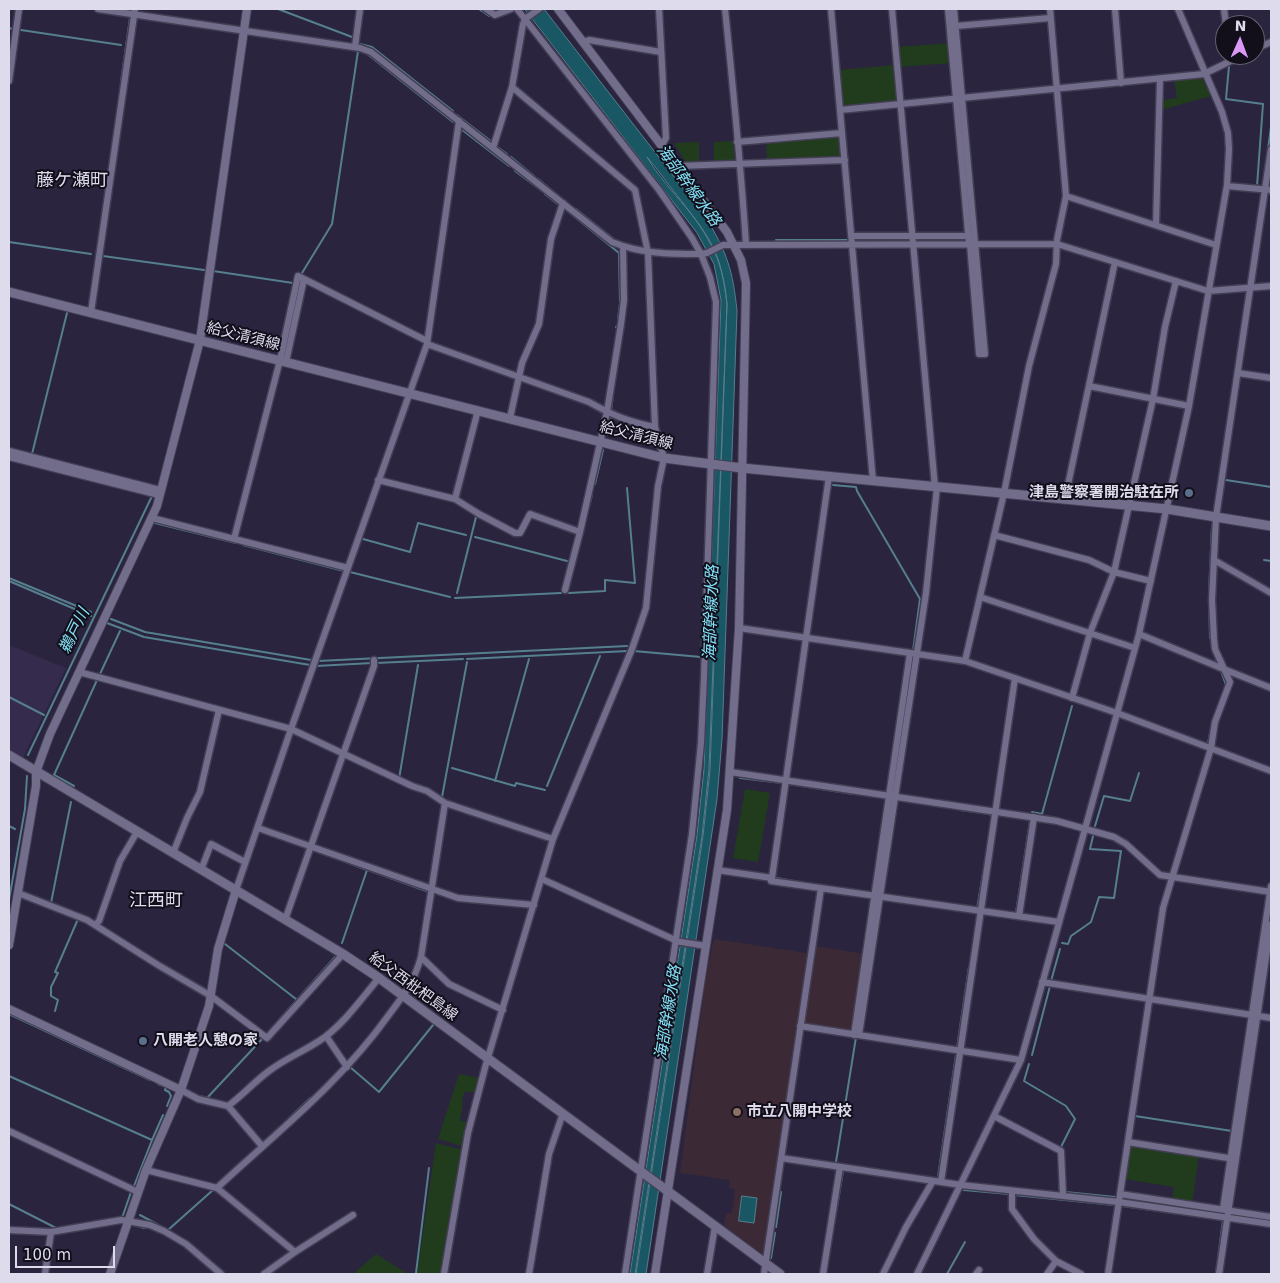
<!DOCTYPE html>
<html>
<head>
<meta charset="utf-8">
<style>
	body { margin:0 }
	#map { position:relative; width:1280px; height:1283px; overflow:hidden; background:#2a243f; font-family:"DejaVu Sans",sans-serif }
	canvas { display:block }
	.frame { position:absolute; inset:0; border:10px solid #dedbed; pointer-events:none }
	.north { position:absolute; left:1215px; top:15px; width:50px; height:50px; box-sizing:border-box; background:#120f1b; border:1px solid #64616f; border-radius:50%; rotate:2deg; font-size:14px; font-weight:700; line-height:20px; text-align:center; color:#dedbed }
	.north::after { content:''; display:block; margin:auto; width:18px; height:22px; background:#db99f5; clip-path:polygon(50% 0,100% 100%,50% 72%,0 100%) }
	.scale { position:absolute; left:15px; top:1246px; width:100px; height:22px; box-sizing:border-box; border:2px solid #dedbed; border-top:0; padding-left:6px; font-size:15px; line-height:18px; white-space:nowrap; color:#dedbed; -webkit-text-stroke:4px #120f1b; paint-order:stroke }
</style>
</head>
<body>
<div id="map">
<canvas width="1280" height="1283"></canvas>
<div class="frame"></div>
<div class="north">N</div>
<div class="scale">100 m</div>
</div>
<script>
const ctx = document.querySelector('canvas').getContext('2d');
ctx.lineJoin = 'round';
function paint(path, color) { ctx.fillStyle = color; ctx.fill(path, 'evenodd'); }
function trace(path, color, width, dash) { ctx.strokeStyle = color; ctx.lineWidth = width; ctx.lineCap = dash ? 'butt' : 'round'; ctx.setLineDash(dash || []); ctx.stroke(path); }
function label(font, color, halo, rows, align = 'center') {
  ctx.font = font + ' "DejaVu Sans","Noto Sans JP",sans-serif'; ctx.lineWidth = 4; ctx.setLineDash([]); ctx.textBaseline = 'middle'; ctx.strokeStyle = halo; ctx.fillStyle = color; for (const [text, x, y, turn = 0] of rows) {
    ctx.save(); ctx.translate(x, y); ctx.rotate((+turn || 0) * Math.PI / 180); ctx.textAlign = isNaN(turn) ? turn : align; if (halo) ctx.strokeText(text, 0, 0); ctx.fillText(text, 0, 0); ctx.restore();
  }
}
paint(new Path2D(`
	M9 645 66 668 23 758 9 749Z`), '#342b4d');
paint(new Path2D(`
	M714 939 813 954 815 946 865 954 853 1032 798 1023 763 1254 724 1226 726 1213H732L735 1189 729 1188 730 1180 680 1173 706 975Z`), '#3b2a35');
paint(new Path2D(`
	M949 43 951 63 899 67 897 47Z
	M895 65 898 100 896 103 842 106 839 70Z
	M1202 78 1211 96 1161 110 1162 100 1177 98 1174 79Z
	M841 136 842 157 841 158 767 161 766 141Z
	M733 141 735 162 714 163V142Z
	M699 142V163L687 164 674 143Z
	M745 789 770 793 758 862 733 858Z
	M459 1074 479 1078 474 1092H465L462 1100 463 1102 460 1120 468 1123 464 1144 462 1146 438 1139Z
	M436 1143 463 1150 442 1274H417Z
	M1133 1144 1199 1155 1192 1203 1172 1200 1174 1187 1124 1179 1129 1146Z
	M376 1254 408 1274H353Z`), '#213c1c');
const water = new Path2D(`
	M525 9H544L706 218C727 252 733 271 737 311L722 739 717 799 646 1274H636L703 836 710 770 727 304C723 255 705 231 676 194 666 182 657 168 647 157 668 193 706 221 719 262 723 275 725 290 727 304L709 769 702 836 635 1274H630L697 835 704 769 721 300 714 264 697 233Z
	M742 1196 757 1198 754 1223 739 1221Z`);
paint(water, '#1a5764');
trace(water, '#557f8d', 1);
trace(new Path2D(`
	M278 9 352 37
	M479 9 489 16
	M9 28 13 29
	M21 30 121 45
	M360 44 372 47 453 111
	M366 53 453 122
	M1229 66 1226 99 1263 104 1257 186
	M121 82 130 18
	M457 115 492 142
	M461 129 509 166
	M496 146 507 154
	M1268 149 1271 127
	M511 157 534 176
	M515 171 542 191
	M538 179 572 207
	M1268 193 1271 194
	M545 194 559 205
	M565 209 619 253 620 303 618 319
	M576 209 615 240
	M776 240H849
	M854 240H966
	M9 242 91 254
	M103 256 204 270
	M213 271 293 283
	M302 273 332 224 358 51
	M616 327 617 326
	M592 407 602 413
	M611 411 615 379
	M607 435 610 418
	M32 454 67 313
	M1226 480 1271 487
	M595 484 603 450
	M833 485 856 487 857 491 920 599 913 651
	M453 494 473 419
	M588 510 592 495
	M155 523 236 543
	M475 537 567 561
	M363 539 410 552 418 523 466 535
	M243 545 344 571
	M1264 560 1271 561
	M350 572 450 597
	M9 578 91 612
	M9 581 91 616
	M457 593 476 517
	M569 593 605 591V580L635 583 627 488
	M1209 593 1212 526
	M455 598 561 593
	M1209 599 1210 638
	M111 619 145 632 311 660
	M107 623 144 637 310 665
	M1212 649 1217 662
	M634 651 701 657
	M467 659 628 651
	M318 661 627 646
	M376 663 463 659
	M316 666 372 663
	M1221 671 1226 685
	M100 674 120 631
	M9 697 44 715
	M1208 743 1213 719
	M28 755 152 496
	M452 768 515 786 516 783 545 790
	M740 778 782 783
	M399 779 418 665
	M495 781 529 659
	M789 784 853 794
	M74 786 54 775 97 680
	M547 786 600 656
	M431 790 442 797 467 662
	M960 810 990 814 992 818
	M1032 812 1042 814 1072 706
	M9 826 15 829
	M1095 826 1104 796 1130 801 1139 773
	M368 870 429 892
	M777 878 799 882
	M9 900 25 809 27 776
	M51 903 71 802
	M977 909 985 862
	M1014 913H1016L1030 821
	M342 943 367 870 351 864
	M1062 943 1068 944 1071 936 1091 922 1099 897 1114 898 1121 851 1090 849 1093 836
	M225 944 296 999
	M1051 981 1060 949
	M55 1011 58 1000 51 996V987L58 973 55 972 78 919
	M9 1014 150 1080
	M270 1030 335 957
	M957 1048 969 967
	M1032 1055 1050 986
	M1029 1064 1024 1081 1066 1106 1075 1119 1061 1147
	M350 1067 379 1092 433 1025
	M9 1076 152 1140
	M158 1084 166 1087 165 1090 169 1092 171 1096 167 1106
	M200 1096 207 1098 263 1038
	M1135 1116 1232 1131
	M283 1124 310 1098
	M836 1162 856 1037
	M1059 1167V1188
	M938 1177 956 1055
	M134 1186 152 1140 163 1115
	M964 1190 1009 1194
	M1065 1192 1115 1197
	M1015 1195 1114 1205
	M1124 1198 1203 1210
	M9 1204 58 1229
	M1122 1206 1211 1218
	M140 1215 164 1228
	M122 1218 131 1192
	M134 1225 144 1228 148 1227
	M1264 1226 1271 1227
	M776 1227 781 1192
	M168 1230 213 1190
	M832 1236 843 1171
	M201 1253 214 1264
	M771 1258 775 1233
	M416 1273 429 1168
	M947 1274 965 1242
	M1216 1274 1223 1220`), '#557f8d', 2);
const minor = new Path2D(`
	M98 9 360 48 371 52 612 242C641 254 670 254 701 254L707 253 723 245 1057 244 1208 291 1271 286
	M486 9 495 15 511 9
	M517 9 659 190 692 238 701 254 710 277 716 302 704 677 701 743 692 834 625 1274
	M659 9 666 138 662 145
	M725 9C733 87 741 166 746 245
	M831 9 873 481
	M892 9 935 487
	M948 9 969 244
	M954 9 985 354H979L970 244
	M1115 9 1121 83
	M1224 9 1226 25
	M956 26 1050 18
	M583 42 589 40 661 52
	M355 47 360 9
	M1255 49 1271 42
	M9 81 19 9
	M840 110 1204 74 1243 55
	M737 142 842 133
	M493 148 512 87 523 24 525 19 539 9
	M678 166 845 160
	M1227 186 1271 190
	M1066 196 1216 245
	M1156 225 1160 79
	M852 236H969
	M91 312 135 9
	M427 344 589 402C612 415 629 422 655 427
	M286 362 304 279
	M1238 373 1271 378
	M1089 386 1189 406
	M510 418 522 363 539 324 551 239 563 203
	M9 451 160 490
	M9 457 159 495
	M378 480 455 499 479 514 515 533H520L530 514 580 532 607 412 621 324 624 300 623 247
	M455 499 478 410
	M1065 499 1115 262
	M152 518 348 568
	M994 535 1089 560 1114 572 1151 581
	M234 539 280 360 298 276 427 341
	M1214 560 1271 593
	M565 590 580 532
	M980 597 1135 648
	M739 628 965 661 1117 713 1271 771
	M1139 634 1226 670 1271 688
	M965 661 1004 493 1029 366 1056 264 1057 240 1066 196 1050 9
	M79 672 291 729 412 786 427 791 445 803 553 839
	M1072 698 1090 633 1114 572 1153 399 1165 327 1176 281
	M730 772 1057 821 1114 837 1126 844 1160 875 1271 892
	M258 828 458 898 534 905
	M173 853 187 818 200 792 219 710
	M201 870 211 844 245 862
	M717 870 772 878 771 881 1059 922
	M772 878 829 476
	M542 879 675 940
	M236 890 291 729 427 344 459 121
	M18 893 87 920 158 965 211 996 267 1038 343 954
	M1019 916 1034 817
	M285 920 374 666V660
	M95 925 99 921 120 861 137 832
	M675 941 706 946
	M421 957 449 984 503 1010
	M1042 982 1271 1018
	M800 1026 1021 1060
	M854 1035 910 653
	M859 1035 926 593 937 487
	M326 1036 347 1067
	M181 1090 198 1099 228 1106 262 1146
	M228 1106C243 1095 254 1082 269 1071 286 1058 307 1050 325 1037 346 1021 362 998 379 978
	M994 1116 1061 1151 1063 1195
	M9 1131 138 1192
	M1128 1142 1234 1159
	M781 1158 961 1185 1119 1202 1271 1224
	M146 1170 217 1188C276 1133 341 1082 388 1016 404 995 414 982 421 957L445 803
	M941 1182 1015 678
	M217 1188 295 1252
	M1012 1191V1209L1034 1239 1056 1261 1081 1274
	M1120 1194 1271 1217
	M1223 1209 1271 886
	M9 1230 51 1232 121 1220 150 1225 164 1231 186 1244 221 1274
	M45 1274 51 1232
	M264 1274 295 1252 353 1215
	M444 1274 468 1133 486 1064 553 839 632 649 646 608 658 486 664 458 655 427 648 253 635 190 512 87
	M529 1274 549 1154 563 1113
	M707 1274 715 1226
	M764 1274 821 888
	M823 1274 840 1167
	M883 1274 906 1227 933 1181
	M917 1274 1021 1060 1139 634 1189 406 1227 185 1229 149 1228 133 1222 112 1178 9
	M976 1274 979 1270
	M1047 1274 1056 1261
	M1108 1274 1163 908 1211 748 1215 722 1230 682 1215 649 1214 639 1212 600 1216 517 1271 149
	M1219 1274 1271 924`);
const tertiary = new Path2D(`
	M558 9 727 232 741 260 746 283 739 628 727 810 655 1274
	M9 945 36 786V772L50 734 157 506 200 340 247 9
	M9 1009 181 1090
	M110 1274 146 1170 181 1090 209 1006 218 949 236 890`);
const secondary = new Path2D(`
	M9 292 664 458 742 468 1167 509 1271 526
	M9 755 343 954 379 978 780 1274`);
trace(minor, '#443e55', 9);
trace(tertiary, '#443e55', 10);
trace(secondary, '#443e55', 11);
trace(minor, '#736d8c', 6);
trace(tertiary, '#736d8c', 8);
trace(secondary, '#736d8c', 9);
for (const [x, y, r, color] of [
	[1189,493,5,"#5c6f8a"],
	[143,1041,5,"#5c6f8a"],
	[737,1112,5,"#8d6e63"]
]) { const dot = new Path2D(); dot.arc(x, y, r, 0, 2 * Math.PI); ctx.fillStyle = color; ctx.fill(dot); trace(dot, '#120f1b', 2); }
label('15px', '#dedbed', '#120f1b', [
	["給父清須線",243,337,14],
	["給父清須線",636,436,14],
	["給父西枇杷島線",413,987,36]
]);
label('bold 15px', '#dedbed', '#120f1b', [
	["津島警察署開治駐在所",1179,493,"right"],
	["八開老人憩の家",153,1041],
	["市立八開中学校",747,1112]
], 'left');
label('italic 16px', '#83e1f7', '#120f1b', [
	["海部幹線水路",688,186,54],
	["海部幹線水路",712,613,-88],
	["鵜戸川",75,631,-64],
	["海部幹線水路",669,1013,-81]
]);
label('18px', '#dedbed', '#120f1b', [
	["藤ケ瀬町",72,181],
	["江西町",156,901]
]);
</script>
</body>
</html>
